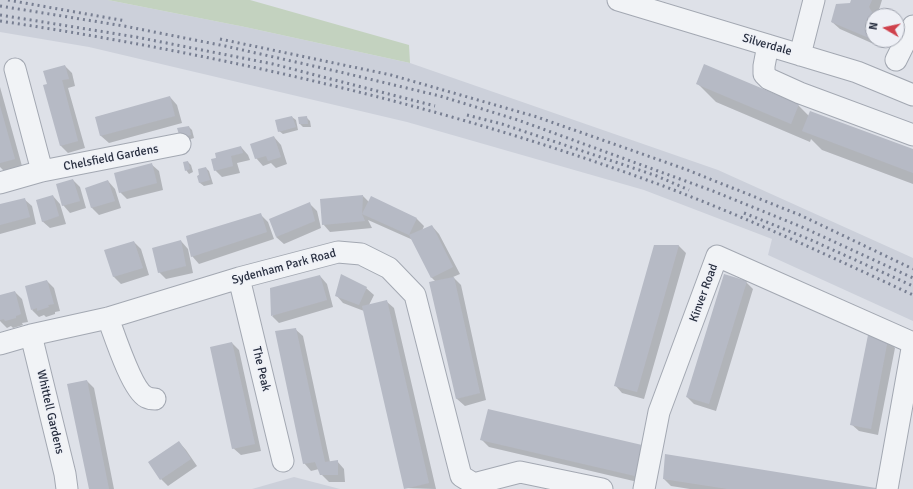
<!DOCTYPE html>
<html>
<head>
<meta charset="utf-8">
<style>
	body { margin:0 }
	#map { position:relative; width:913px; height:489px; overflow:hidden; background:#dee1e8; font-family:Signika,sans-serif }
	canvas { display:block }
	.north { position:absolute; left:865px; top:8px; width:40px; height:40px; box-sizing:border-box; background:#eef0f6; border:1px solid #9ea2ad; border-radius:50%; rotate:279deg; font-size:11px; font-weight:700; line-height:16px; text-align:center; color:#272e3f }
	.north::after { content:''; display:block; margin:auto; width:14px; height:18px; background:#cf414c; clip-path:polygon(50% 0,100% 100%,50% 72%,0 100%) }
</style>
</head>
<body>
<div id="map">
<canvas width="913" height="489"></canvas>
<div class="north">N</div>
</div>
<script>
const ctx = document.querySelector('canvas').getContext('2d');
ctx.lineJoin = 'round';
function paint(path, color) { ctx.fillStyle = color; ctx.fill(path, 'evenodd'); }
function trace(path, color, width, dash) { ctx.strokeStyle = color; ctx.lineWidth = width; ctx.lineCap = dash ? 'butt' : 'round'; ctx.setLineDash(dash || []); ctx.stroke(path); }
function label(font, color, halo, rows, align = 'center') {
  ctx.font = font + ' Signika,sans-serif'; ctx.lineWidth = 3; ctx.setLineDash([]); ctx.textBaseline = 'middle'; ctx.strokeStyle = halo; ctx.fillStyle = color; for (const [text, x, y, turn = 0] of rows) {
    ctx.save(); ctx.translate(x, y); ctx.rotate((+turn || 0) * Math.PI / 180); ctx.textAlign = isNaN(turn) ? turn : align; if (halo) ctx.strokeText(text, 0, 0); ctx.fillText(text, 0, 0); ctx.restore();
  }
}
paint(new Path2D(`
	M0 0H108L245 27 410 63 718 170 913 258V321L768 255 772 239 644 190 407 122 89 47 0 32Z
	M294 477 340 489H252Z`), '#ccd0da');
paint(new Path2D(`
	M108 0H250L409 45 410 63 245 27Z`), '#c3d2bf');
paint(new Path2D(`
	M853 0H882L877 16H873V40H877L876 45 840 29 832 22 851 4Z
	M65 66 72 73 75 86 68 88 85 148 68 153 61 146 48 84Z
	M697 83 798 105 809 116 913 150V184L822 150 811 139 810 142 716 102Z
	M0 87 22 166 4 171 0 167Z
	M170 97 177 105 182 123 109 143 101 136 97 117Z
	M292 117 296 120 298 130 283 134 279 131Z
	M306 117 310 121 311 127H303L300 124 299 118Z
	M189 127 192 130 194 138 184 141Z
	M274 137 281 145 287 164 276 168 271 163 263 166 256 158Z
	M241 147 248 155 250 160 237 163 240 173 222 177 215 170 212 160Z
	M188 162 191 165 193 172 189 174 186 170Z
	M151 164 159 171 163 190 127 199 120 192Z
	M206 168 209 171 213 184 204 186 200 183 198 176Z
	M73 180 80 187 86 208 70 213 63 205Z
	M108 181 115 189 121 208 99 215 92 208 86 189Z
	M53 196 60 204 66 224 50 228 42 221Z
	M363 196 369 202 417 219 424 226 422 231 432 226 439 234 460 274 453 277 461 285 486 400 465 406 457 399 431 282 435 281 432 278 413 240 368 220 372 228 330 232 323 224Z
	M24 199 32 206 36 224 0 234V205Z
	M310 204 317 211 321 228 284 244 276 237Z
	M261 215 268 222 274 239 199 264 192 256Z
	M181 241 188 249 193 273 166 279 159 272Z
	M134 242 141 249 149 275 121 284 114 277 106 251Z
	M655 246H679L686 253 644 399 622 393 615 385Z
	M320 276 327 284 333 307 279 323 272 316Z
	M47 281 54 288 60 311 55 312V314L46 317 44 315 39 317 32 310Z
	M746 282 753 289 716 411 694 404 687 397Z
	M366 288 374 295 369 305 386 301 394 308 436 489 405 488 364 311 343 303 336 295Z
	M15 292 22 299 28 322 22 323 23 325 13 328 11 326 7 328 0 321V296Z
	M295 329 303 336 330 462 337 461 344 469 345 482H329L321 474 319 469 311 471 304 463Z
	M888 340 895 348 878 435 859 431 851 424Z
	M232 343 239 350 261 451 241 455 233 448Z
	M87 381 94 388 114 489H90Z
	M482 440 642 446V483L489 447Z
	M179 442 186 450 197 466 168 486 161 479Z
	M664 479 874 489H690L671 486Z`), '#0003');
paint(new Path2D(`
	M851 0H872L869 7 874 16H873L869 38 831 22 836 4 850 3Z
	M704 64 799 104 791 124 696 84Z
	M65 65 69 79 62 80 78 141 60 146 43 85 47 84 43 71Z
	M170 96 175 116 100 136 95 117Z
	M0 106 15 159 0 163Z
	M810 111 913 149V173L802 131Z
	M292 116 296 127 278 132 275 120Z
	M307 116 308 124H299L298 117Z
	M189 126 191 135 180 138 177 128Z
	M274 136 281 157 268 161 266 156 255 159 250 144Z
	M241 146 243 153 231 156 233 166 214 171 211 159 216 158 215 153Z
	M188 161 190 169 185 171 183 162Z
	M152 163 157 183 119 193 114 173Z
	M206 167 210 180 199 183 197 176 199 175 198 169Z
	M73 179 80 201 62 206 56 184Z
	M108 180 115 201 91 208 85 188Z
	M53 195 59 216 42 222 36 200Z
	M363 195 362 214 365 221 322 225 320 199Z
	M371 196 417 218 409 235 362 214Z
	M25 198 30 217 0 225V204Z
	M310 202 315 221 276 237 269 219Z
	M261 213 267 232 191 257 186 236Z
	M432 225 453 267 431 278 409 235Z
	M181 240 186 266 158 273 152 248Z
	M134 241 143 268 113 277 104 250Z
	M654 245H679L637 392 614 386Z
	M341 274 367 287 359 305 335 296Z
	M724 274 747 281 709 404 686 397Z
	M320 275 327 300 271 316 270 288Z
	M454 277 480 393 456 399 429 282Z
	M47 280 54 304 48 305 49 307 37 311V308L31 310 25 286Z
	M15 291 21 314 16 316V318L5 321 4 319 0 320V295Z
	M387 300 429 483 404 489 362 306Z
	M296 328 325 462 338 460V475H320L315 462 303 464 275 331Z
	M868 335 888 339 871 429 850 425Z
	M232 342 255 444 232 449 210 347Z
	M87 380 109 489H89L67 384Z
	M488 409 642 445 635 476 480 440Z
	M179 441 191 459 160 480 148 462Z
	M665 454 876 488V489H728L663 479Z`), '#b6bac5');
const minor = new Path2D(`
	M618 0 857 72 913 95
	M768 45 764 66V74L769 79 800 93 913 135
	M800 55 814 0
	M896 60 913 26
	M15 69 42 171
	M0 183 42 171 180 144
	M239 278 283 461
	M108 318C114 334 132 390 146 397 148 398 152 399 155 399
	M31 335 65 474 67 489
	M0 344 31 335 108 318 239 278 338 252 361 254 389 268 415 295 461 476 474 484 520 472 602 489
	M644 489 659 412 717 256 913 343
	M887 489 913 343`);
trace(minor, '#a3a8b2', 23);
trace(minor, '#f1f3f6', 21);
trace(new Path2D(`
	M8 0 126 21
	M0 6 124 26 225 46 340 72 440 96 518 120 713 191 802 227 913 278
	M0 15 136 37 273 64 435 106
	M0 21C227 55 451 107 666 187 750 219 832 257 913 295
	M220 39 391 75 537 117 685 169 800 215 913 269
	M467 115 502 124 657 176 689 190
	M744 213 811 240 913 286`), '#787f92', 3, [2, 4]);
label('12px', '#272e3f', '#eef0f6', [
	["Silverdale",767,45,16],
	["Chelsfield Gardens",111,158,-11],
	["Sydenham Park Road",284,267,-15],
	["Kinver Road",704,293,-70],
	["The Peak",261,369,77],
	["Whittell Gardens",50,412,77]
]);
</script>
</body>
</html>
